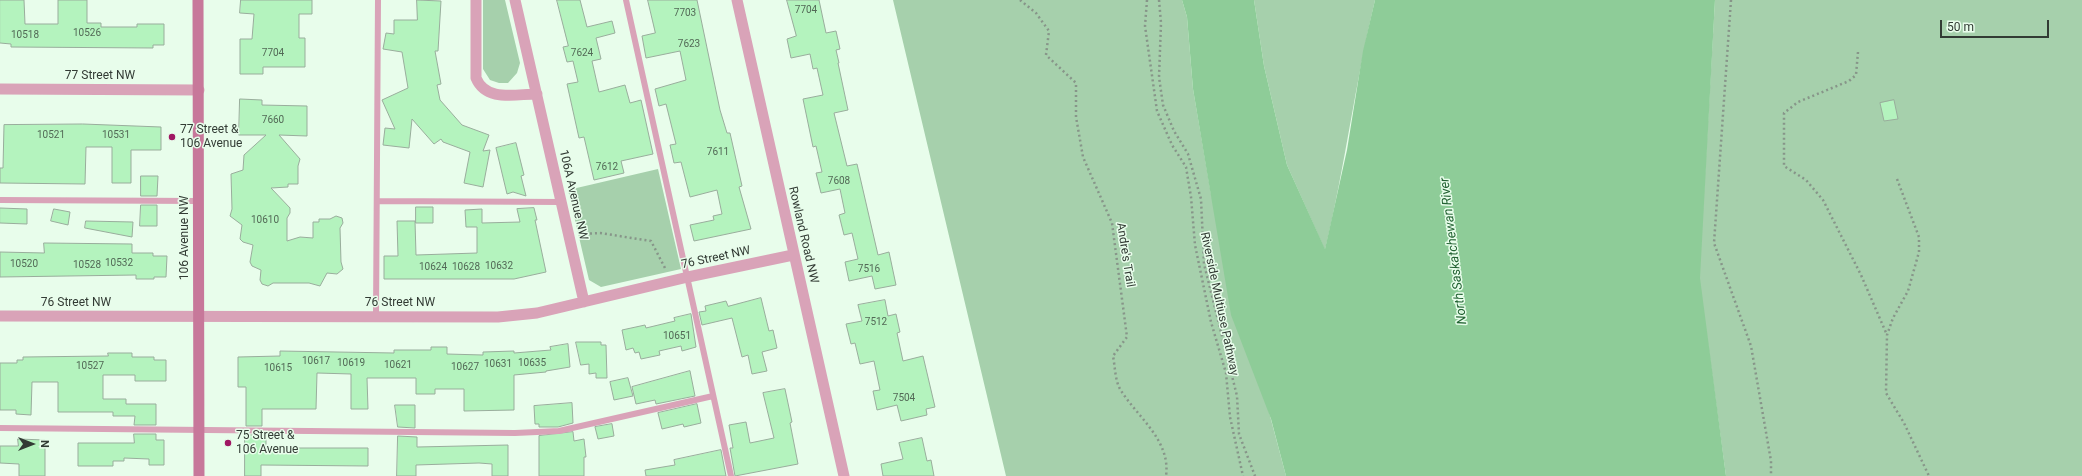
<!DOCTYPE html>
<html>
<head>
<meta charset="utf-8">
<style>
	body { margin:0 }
	#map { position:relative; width:2082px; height:476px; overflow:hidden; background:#e8fdeb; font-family:Roboto,sans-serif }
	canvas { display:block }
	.north { position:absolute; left:12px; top:424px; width:40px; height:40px; -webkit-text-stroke:3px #e8fdeb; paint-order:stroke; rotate:90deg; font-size:11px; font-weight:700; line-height:16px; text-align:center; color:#323b34 }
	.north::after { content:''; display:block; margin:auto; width:14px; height:18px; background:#323b34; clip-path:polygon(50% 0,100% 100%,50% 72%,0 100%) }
	.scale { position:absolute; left:1940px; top:20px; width:109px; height:18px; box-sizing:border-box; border:2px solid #323b34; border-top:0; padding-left:5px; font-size:12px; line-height:14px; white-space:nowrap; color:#323b34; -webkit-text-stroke:3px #e8fdeb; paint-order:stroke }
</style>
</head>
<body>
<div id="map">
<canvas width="2082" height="476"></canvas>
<div class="north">N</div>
<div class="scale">50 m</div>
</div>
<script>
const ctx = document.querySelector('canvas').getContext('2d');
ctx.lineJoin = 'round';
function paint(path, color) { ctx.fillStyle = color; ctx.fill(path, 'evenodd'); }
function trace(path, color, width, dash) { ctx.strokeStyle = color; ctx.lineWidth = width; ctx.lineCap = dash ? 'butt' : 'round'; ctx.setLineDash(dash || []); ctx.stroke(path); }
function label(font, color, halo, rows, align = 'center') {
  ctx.font = font + ' Roboto,sans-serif'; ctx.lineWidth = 3; ctx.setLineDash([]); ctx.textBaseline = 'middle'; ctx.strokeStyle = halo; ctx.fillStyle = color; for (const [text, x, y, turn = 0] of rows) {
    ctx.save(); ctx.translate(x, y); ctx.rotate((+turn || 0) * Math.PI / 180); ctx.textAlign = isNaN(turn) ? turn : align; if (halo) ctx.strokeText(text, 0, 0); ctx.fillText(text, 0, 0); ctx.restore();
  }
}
paint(new Path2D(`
	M483 0H505L520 63 517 73 508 83H499L490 80 483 69Z
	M893 0H1182L1187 17 1193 89 1211 194 1286 476H1006Z
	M1254 0H1375C1355 83 1345 167 1325 250L1287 165 1264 66Z
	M1715 0H2082V476H1726L1699 278Z
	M658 169 681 269 601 287 589 280 568 190Z`), '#a6d0ac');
paint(new Path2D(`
	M1182 0H1254L1264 66 1287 165 1325 249 1347 150 1363 51 1375 0H1715L1700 278 1726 476H1286L1271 419 1231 315 1193 89 1187 17Z`), '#8ecc98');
const building = new Path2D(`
	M0 0H24L25 24H58V0H87V23H101V27H137V24H164V45H153V48L11 47V44L0 43Z
	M241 0H312V14H299V38H305V67H263V74H240V39H252L254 14 240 13Z
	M417 0 441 1 438 51H435L441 84 437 85 440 100 462 125 489 135 483 151 490 150 483 187 464 183 470 152 443 142 441 139 434 144 412 119 409 148 383 145 385 128 395 129 382 100 408 88 402 52 383 49 386 33 394 34V20H417Z
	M557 0H580L587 27 612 21 615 33 596 38 601 59 592 61 599 92 625 85 630 103 641 100 653 154 621 161 624 173 594 180 584 137 579 138 567 84 578 82 573 61 567 62 563 47 568 46Z
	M648 0H697L720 110 727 133H730L742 186 739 187 751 229 694 241 690 225 714 220 713 216 722 214 717 190 690 197 681 162 674 163 670 145 676 144 666 104 659 106 655 89 686 80 680 51 646 58 642 36 655 33Z
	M787 0H819L826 33 836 31 840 49 836 50 839 63H838L848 110 834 113 847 166 857 164 878 255 889 252 896 285 875 289 872 276 849 281 845 262 858 259 852 233 844 235 839 215 845 213 840 189 821 193 816 173 822 172 816 146 813 147 803 99 823 95 817 68 813 69 810 54 791 58 787 39 796 36Z
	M240 99 262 100V105L307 106V136L279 135 300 159 298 166V184H288V187L271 188 290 208V213L287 218V241L300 237 313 238V222H319V219H330L336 216 342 218 343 223 340 228 341 262 343 269 337 274 327 273 320 286 309 283H273L268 286 262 284 260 280 261 270 252 266 250 262 253 245 243 242 240 239 242 225 230 216 232 209 231 174 243 170 244 155 266 135H239Z
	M1894 100 1898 119 1884 121 1880 103Z
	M83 124 161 127V150H131V183H112V147H86L85 184 0 183V168H3L4 125Z
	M516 143 524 175 521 176 526 196 513 192 507 194 496 148Z
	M141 176H158L157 196H141Z
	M141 205H157V226H140Z
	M416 207H433V223H416Z
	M0 208 27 209V224L0 223Z
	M534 208 537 220H535L546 272 514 279H384V256H398L397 221H415L416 255 477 253V227H466L465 210 482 209V223L520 222 517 209Z
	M54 209 70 212 68 225 51 221Z
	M86 221 133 222 132 237 85 228Z
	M44 243 132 244V253H153V256H167L166 277H154V279H136V275L0 277V252L44 253Z
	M761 298 769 331 773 330 777 348 762 352 767 371 752 374 748 355 742 357 732 318 702 325 699 312 706 311 705 306 726 301 728 306Z
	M885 300 888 316 896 314 900 332 897 333 903 361 923 356 935 407 926 409 927 415 901 421 897 405 877 410 873 391 880 390 874 361 860 364 855 343 851 344 846 324 862 321 858 305Z
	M691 314 696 347 682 351 681 346 659 351 660 355 641 359 639 352 635 353 633 348 626 350 622 330 645 325 646 328 675 321 674 318Z
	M576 342H601V345H606L607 378H596V373L589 374V364L581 365Z
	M568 344 570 367 546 371V372L514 375V410L464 411V389H435V394H416V378H367L368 409H351V374L317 373 316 409H262V426H246V387H238V357L280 356V351L394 353V350H431V347H447V354L483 355V352L514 351V353L551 350 550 347Z
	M108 353H132V357H154V360H166V381H135V375H103V399H126V404H156V425H134L135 416H113V412H58V382H32L31 415 16 414V410H0V363H17V360H23V357L108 356Z
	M690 371 695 396 656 404 655 400 636 404 632 387Z
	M628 378 633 396 614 400 610 382Z
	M785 389 792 422 790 423 798 464 735 476 730 448H733L729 425 746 422 750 443 774 438 763 393Z
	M572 403 573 423 558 427H539V424H535L534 406Z
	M697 404 701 423 684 427 683 424 662 429 658 413Z
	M395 405H415V428L398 427Z
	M612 424 614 436 598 439 595 427Z
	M573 432 574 441 584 439 586 457H584V476H539V436Z
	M134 434H156V440H164V465H149V459L124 458V461H113V466H78V443H134Z
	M245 435H266V448H368V466L261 465V476H245Z
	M398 436 417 437V447L508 445V476H492V464L479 463 416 465V476H397Z
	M922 438 927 461 931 460 934 476H883L881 464 903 459 899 443Z
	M18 439 45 440V476H19V464L0 463V446H18Z
	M721 450 726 476H646L645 470 675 465 674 460Z`);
paint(building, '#b4f3be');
trace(building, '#99ad9c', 1);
trace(new Path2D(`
	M1020 0 1036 13 1049 31 1046 55 1076 83V117L1083 157 1112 223 1127 337 1113 356C1115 366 1115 380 1120 389 1137 417 1171 440 1166 476
	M1147 0 1145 26 1157 111 1172 145 1186 167 1191 197 1195 245 1211 322 1226 373 1230 417 1243 476
	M1159 0 1161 23 1159 77 1163 105 1174 131 1188 154 1201 199 1204 264 1237 396 1239 434 1255 476
	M1731 0 1714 243 1751 346 1771 461V476
	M1858 52 1856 75 1849 81 1798 102 1784 113V166L1806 180 1823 200 1861 275 1887 335
	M1897 179 1919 237V252L1908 291 1893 318 1887 335 1886 393 1904 423 1929 476
	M580 234 600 233 651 241 666 270`), '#879589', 2.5, [2, 3]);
trace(new Path2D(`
	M626 0 731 476
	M0 200 198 201
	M377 201 561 202
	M376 316 378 0
	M0 428 515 433 559 431 713 396`), '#d9a3b8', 6);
trace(new Path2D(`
	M476 0V78C486 102 515 94 537 94
	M515 0 584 302
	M737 0 844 476
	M0 89 199 90
	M0 316 498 317 537 313 688 277 793 255`), '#d9a3b8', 11);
trace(new Path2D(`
	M198 0 199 476`), '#c7789a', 11);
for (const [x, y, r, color] of [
	[172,137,4,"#a01763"],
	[228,443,4,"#a01763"]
]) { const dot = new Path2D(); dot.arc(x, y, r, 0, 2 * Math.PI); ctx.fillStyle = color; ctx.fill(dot); trace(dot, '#e8fdeb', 1.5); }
label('10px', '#526956', null, [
	["7704",806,10],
	["7703",685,13],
	["10526",87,33],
	["10518",25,35],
	["7623",689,44],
	["7704",273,53],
	["7624",582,53],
	["7660",273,120],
	["10521",51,135],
	["10531",116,135],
	["7611",718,152],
	["7612",607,167],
	["7608",839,181],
	["10610",265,220],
	["10532",119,263],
	["10520",24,264],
	["10528",87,265],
	["10632",499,266],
	["10624",433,267],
	["10628",466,267],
	["7516",869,269],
	["7512",876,322],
	["10651",677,336],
	["10617",316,361],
	["10619",351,363],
	["10635",532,363],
	["10631",498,364],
	["10621",398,365],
	["10527",90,366],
	["10627",465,367],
	["10615",278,368],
	["7504",904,398]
]);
label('12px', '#323b34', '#e8fdeb', [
	["77 Street NW",100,76],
	["106A Avenue NW",573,195,77],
	["Rowland Road NW",803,235,77],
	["106 Avenue NW",185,238,-90],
	["Andre's Trail",1125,255,81],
	["76 Street NW",716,258,-12],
	["76 Street NW",76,303],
	["76 Street NW",400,303],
	["Riverside Multiuse Pathway",1219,304,78]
]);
label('12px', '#323b34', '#e8fdeb', [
	["77 Street &",180,130],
	["106 Avenue",180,144],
	["75 Street &",236,436],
	["106 Avenue",236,450]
], 'left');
label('italic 13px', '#226232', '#e8fdeb', [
	["North Saskatchewan River",1454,251,-97]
]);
</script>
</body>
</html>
